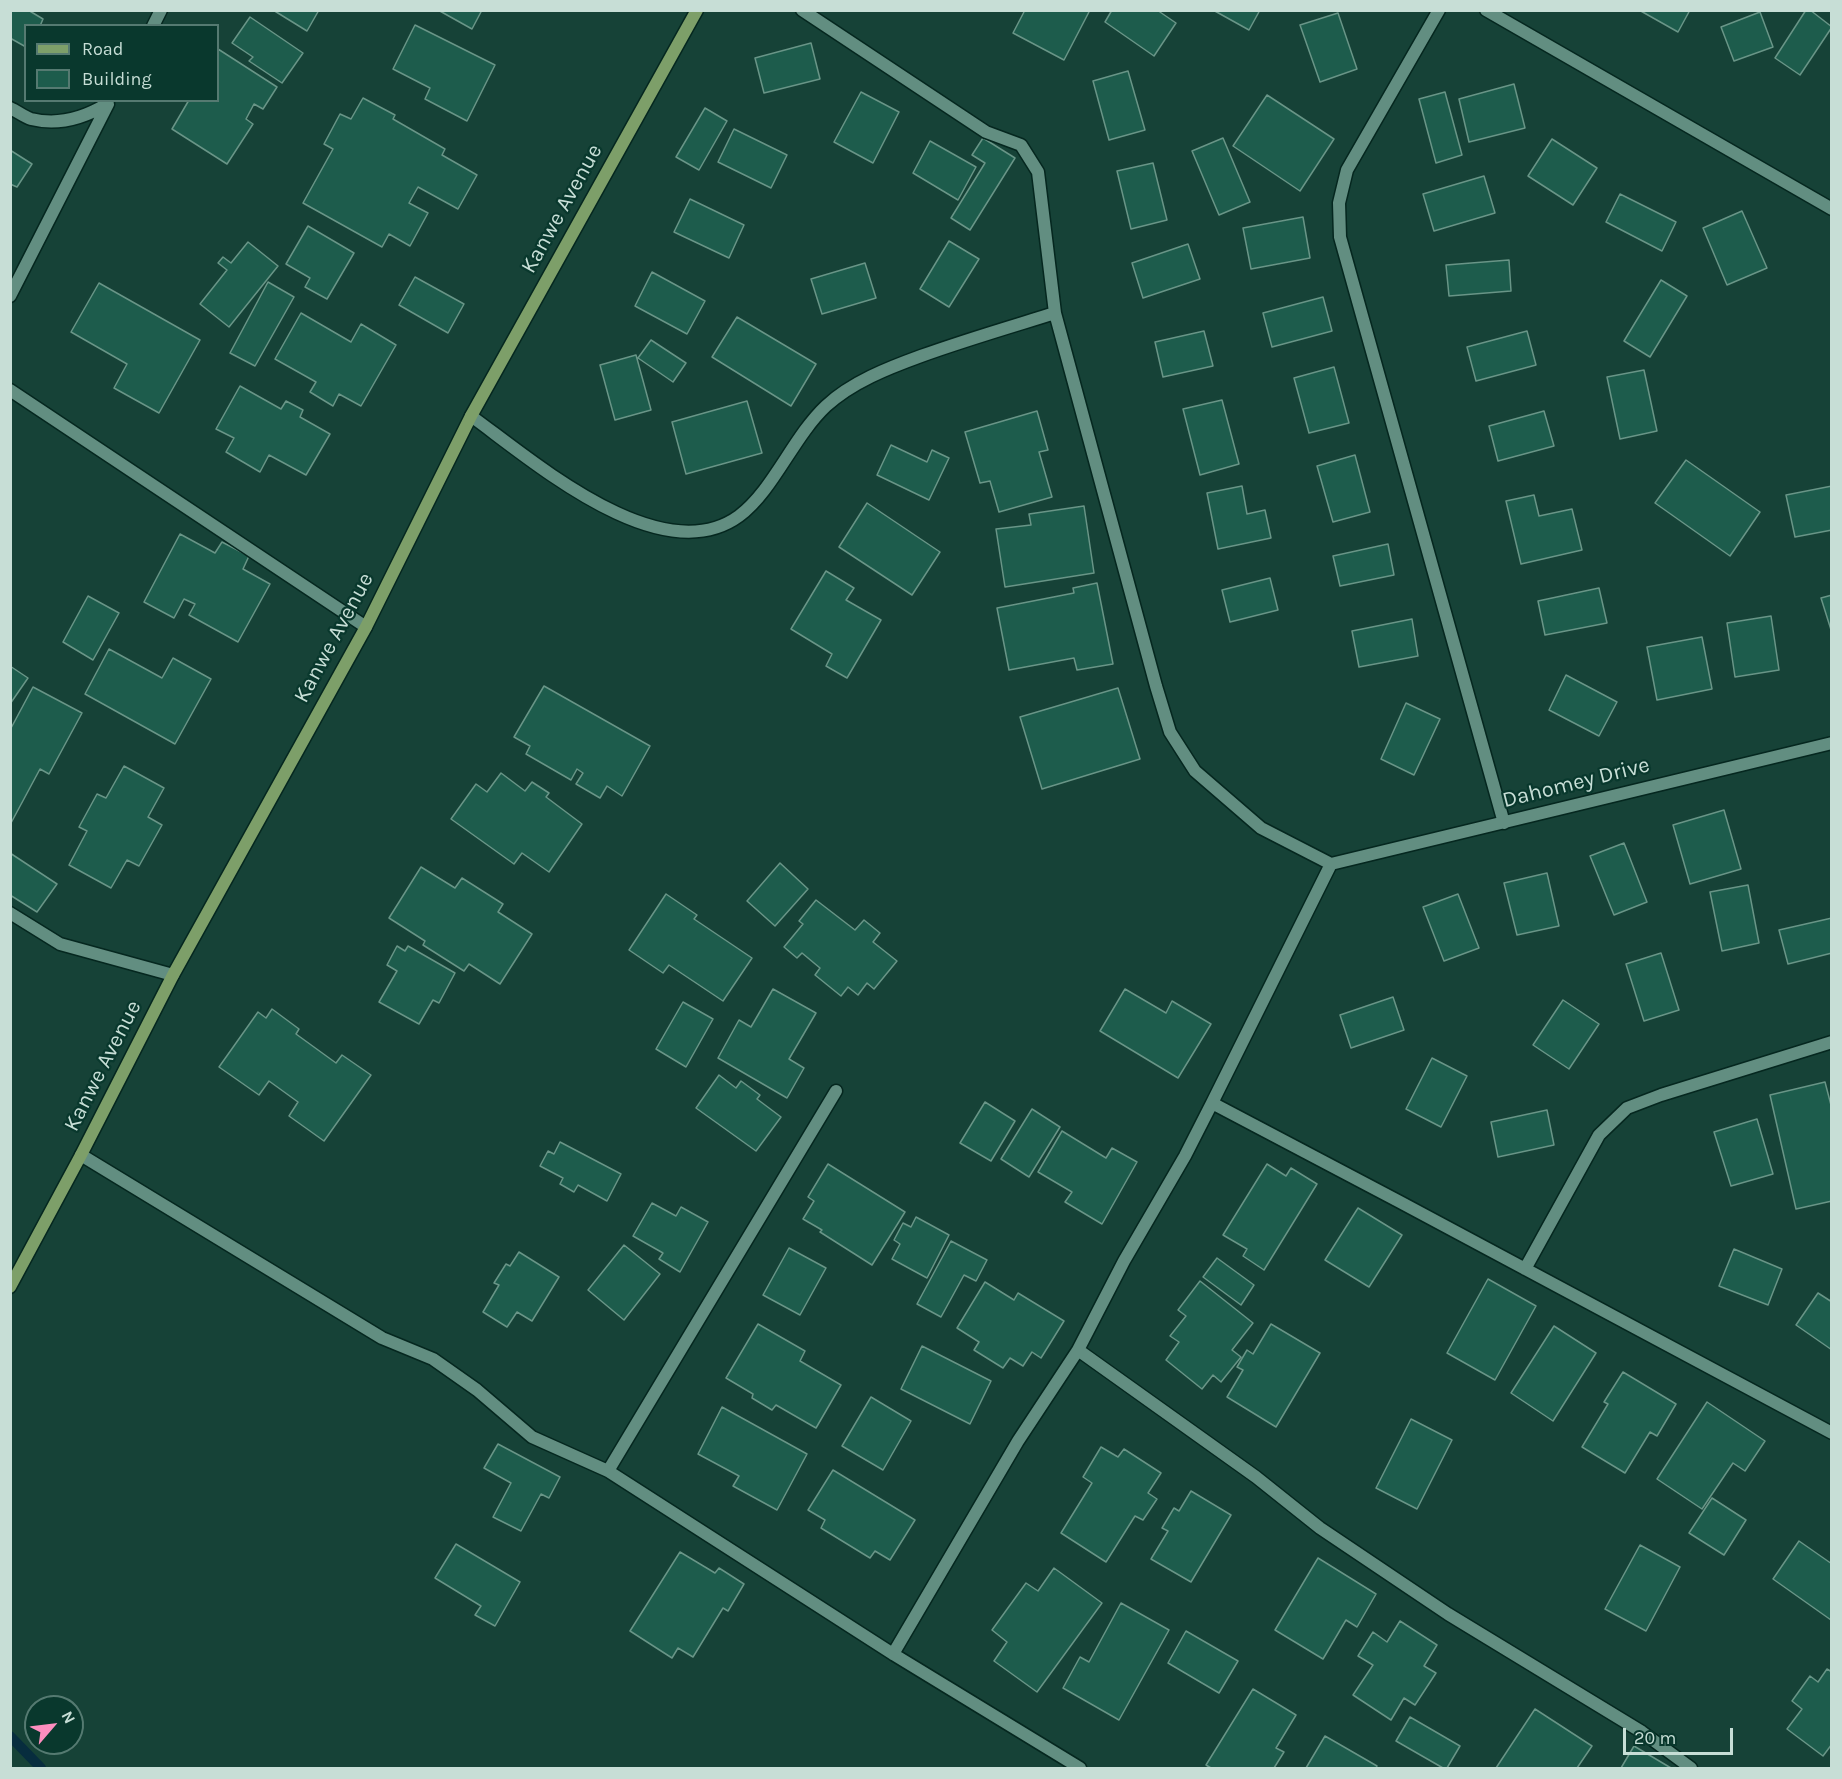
<!DOCTYPE html>
<html>
<head>
<meta charset="utf-8">
<style>
	body { margin:0 }
	#map { position:relative; width:1842px; height:1779px; overflow:hidden; background:#164237; font-family:Karla,sans-serif }
	canvas { display:block }
	.frame { position:absolute; inset:0; border:12px solid #c7ded6; pointer-events:none }
	.legend { position:absolute; left:24px; top:24px; width:195px; height:78px; box-sizing:border-box; background:#09382d; border:2px solid #557a71; margin:0; padding:8px 10px; list-style:none; font-size:18px; color:#c7ded6 }
	.legend li { display:flex; align-items:center; gap:12px; height:30px }
	.legend b { width:30px; border:2px solid #557a71 }
	.north { position:absolute; left:24px; top:1695px; width:60px; height:60px; box-sizing:border-box; background:#09382d; border:2px solid #557a71; border-radius:50%; rotate:62deg; font-size:16px; font-weight:700; line-height:24px; text-align:center; color:#c7ded6 }
	.north::after { content:''; display:block; margin:auto; width:21px; height:27px; background:#fd8ebf; clip-path:polygon(50% 0,100% 100%,50% 72%,0 100%) }
	.scale { position:absolute; left:1623px; top:1728px; width:110px; height:27px; box-sizing:border-box; border:3px solid #c7ded6; border-top:0; padding-left:8px; font-size:18px; line-height:21px; white-space:nowrap; color:#c7ded6; -webkit-text-stroke:4px #09382d; paint-order:stroke }
</style>
</head>
<body>
<div id="map">
<canvas width="1842" height="1779"></canvas>
<div class="frame"></div>
<ul class="legend">
<li><b style="height:8px;background:#7d9f69"></b>Road</li>
<li><b style="height:16px;background:#1d5c4c"></b>Building</li>
</ul>
<div class="north">N</div>
<div class="scale">20 m</div>
</div>
<script>
const ctx = document.querySelector('canvas').getContext('2d');
ctx.lineJoin = 'round';
function trace(path, color, width, dash) { ctx.strokeStyle = color; ctx.lineWidth = width; ctx.lineCap = dash ? 'butt' : 'round'; ctx.setLineDash(dash || []); ctx.stroke(path); }
function paint(path, color) { ctx.fillStyle = color; ctx.fill(path, 'evenodd'); }
function label(font, color, halo, rows, align = 'center') {
  ctx.font = font + ' Karla,sans-serif'; ctx.lineWidth = 4.5; ctx.setLineDash([]); ctx.textBaseline = 'middle'; ctx.strokeStyle = halo; ctx.fillStyle = color; for (const [text, x, y, turn = 0] of rows) {
    ctx.save(); ctx.translate(x, y); ctx.rotate((+turn || 0) * Math.PI / 180); ctx.textAlign = isNaN(turn) ? turn : align; if (halo) ctx.strokeText(text, 0, 0); ctx.fillText(text, 0, 0); ctx.restore();
  }
}
trace(new Path2D(`
	M10 1736 41 1768`), '#072d3e', 10);
const building = new Path2D(`
	M10 10H28L43 19 40 26H26V47L10 38Z
	M273 10H319L307 31Z
	M438 10H482L472 29Z
	M1025 10H1090L1064 60 1013 33Z
	M1112 10H1157L1176 23 1154 56 1105 22Z
	M1213 10H1260L1249 30Z
	M1639 10H1690L1678 32Z
	M1806 10H1810L1832 27 1800 75 1775 58Z
	M1760 12 1773 47 1734 61 1721 27Z
	M1338 13 1357 69 1320 82 1300 25Z
	M250 17 303 53 282 83 249 61 253 57 232 43Z
	M415 25 495 65 467 121 425 99 430 88 393 69Z
	M811 43 820 79 764 93 755 58Z
	M218 49 277 87 263 109 254 104 246 119 253 124 227 164 172 129 189 100H218Z
	M1128 71 1145 130 1109 140 1093 81Z
	M1514 84 1525 128 1469 142 1459 99Z
	M861 92 899 112 873 163 834 142Z
	M1445 92 1462 155 1436 163 1419 99Z
	M1267 95 1334 139 1300 191 1233 146Z
	M363 98 395 115 393 119 445 149 442 155 477 175 458 209 418 187 409 203 428 213 410 246 389 234 382 247 303 203 333 149 324 144 340 114 351 119Z
	M705 108 727 121 699 170 676 157Z
	M734 129 787 155 771 188 718 162Z
	M983 138 1015 158 970 230 951 218 985 163 972 155Z
	M1223 138 1250 202 1219 215 1192 151Z
	M1552 139 1597 168 1573 205 1528 176Z
	M930 141 976 167 958 200 913 173Z
	M10 150 32 164 17 187 10 184Z
	M1153 163 1167 220 1131 229 1117 171Z
	M1484 176 1495 213 1434 231 1423 194Z
	M1620 194 1676 222 1662 251 1606 222Z
	M690 199 744 225 729 258 674 232Z
	M1742 211 1767 268 1727 285 1703 228Z
	M1303 217 1310 258 1251 269 1243 228Z
	M308 226 354 253 327 299 305 287 310 278 286 264Z
	M949 241 979 259 949 307 920 289Z
	M248 242 278 266 229 327 200 304 227 270 218 263 223 257 231 263Z
	M1188 244 1200 279 1143 298 1132 263Z
	M1509 260 1511 291 1449 296 1446 265Z
	M865 263 876 298 822 314 811 279Z
	M652 272 705 301 687 334 635 306Z
	M415 277 464 304 448 333 399 305Z
	M1661 280 1687 296 1650 357 1624 341Z
	M268 282 294 297 255 366 230 353Z
	M99 283 200 340 159 413 114 388 127 364 71 332Z
	M1323 297 1332 331 1272 347 1263 313Z
	M301 313 351 342 361 324 396 345 361 406 339 394 333 406 310 392 316 382 275 359Z
	M737 317 816 364 791 406 712 357Z
	M1204 331 1213 366 1163 377 1155 342Z
	M1527 331 1536 365 1476 381 1467 347Z
	M651 340 686 363 673 382 638 358Z
	M636 355 651 410 615 420 600 365Z
	M1334 367 1349 423 1309 433 1294 378Z
	M1644 370 1657 431 1620 439 1607 377Z
	M240 386 281 409 286 401 303 410 300 417 330 434 306 475 269 455 260 472 226 452 234 438 216 429Z
	M1222 400 1239 464 1200 475 1183 409Z
	M747 401 762 453 686 474 672 422Z
	M1037 411 1048 450 1039 452 1052 497 999 512 990 481 980 483 965 432Z
	M1544 411 1554 446 1498 461 1489 426Z
	M891 445 927 462 932 450 949 458 929 500 877 475Z
	M1355 455 1370 512 1333 522 1317 466Z
	M1686 460 1760 512 1730 556 1655 503Z
	M1242 486 1247 514 1265 510 1271 538 1218 549 1207 493Z
	M1832 486V530L1795 537 1786 495Z
	M1534 495 1539 516 1572 509 1582 550 1521 564 1506 501Z
	M867 503 940 552 912 595 839 547Z
	M1084 506 1094 573 1005 587 996 529 1031 525 1029 514Z
	M180 534 215 553 222 542 249 556 243 569 270 584 238 642 189 615 195 604 184 599 174 618 144 602Z
	M1388 544 1394 575 1340 586 1333 556Z
	M826 571 854 588 846 600 881 620 847 678 826 666 832 654 791 629Z
	M1270 578 1278 610 1230 622 1222 590Z
	M1097 583 1113 664 1077 670 1074 658 1009 670 997 608 1074 593 1073 588Z
	M1599 588 1607 623 1545 635 1538 601Z
	M1832 595V633L1821 598Z
	M88 596 119 613 93 660 63 642Z
	M1771 616 1779 670 1735 677 1727 623Z
	M1412 619 1418 656 1359 667 1352 631Z
	M1702 637 1712 689 1657 700 1647 647Z
	M109 649 162 678 173 658 211 679 175 744 85 694Z
	M10 666 28 678 10 704Z
	M1566 675 1617 702 1599 736 1549 710Z
	M544 686 650 746 622 796 607 786 600 798 576 784 583 773 577 769 571 780 526 754 530 746 514 737Z
	M33 687 82 713 49 774 40 769 11 823 10 730Z
	M1118 688 1140 759 1042 789 1020 717Z
	M1406 703 1440 719 1414 775 1381 759Z
	M124 766 164 788 148 817 162 825 139 866 127 860 111 888 69 865 87 831 79 827 97 794 106 798Z
	M501 773 525 791 532 782 549 793 546 797 582 824 549 872 522 853 514 864 451 819 476 784 487 792Z
	M1724 810 1741 869 1690 884 1673 825Z
	M1624 843 1647 902 1614 915 1590 856Z
	M10 853 57 884 37 912 10 895Z
	M780 863 808 889 775 926 747 901Z
	M421 867 455 888 462 878 503 904 498 912 532 934 500 984 469 964 464 971 423 945 425 941 389 918Z
	M1547 873 1559 926 1517 935 1504 883Z
	M1748 885 1759 943 1722 951 1710 892Z
	M666 894 697 915 694 919 752 958 723 1001 669 965 663 973 629 950Z
	M1458 894 1479 948 1444 961 1423 907Z
	M816 900 855 930 864 920 880 933 873 942 897 961 874 989 867 983 858 995 848 987 841 996 815 975 820 968 802 953 797 958 784 947 803 924 799 921Z
	M1832 918V953L1788 964 1779 930Z
	M397 946 405 951 408 946 455 973 439 1003 433 1000 419 1024 379 1002 397 971 387 965Z
	M1661 953 1679 1010 1644 1021 1626 964Z
	M773 989 816 1013 789 1059 804 1068 787 1098 718 1058 739 1020 751 1027Z
	M1125 989 1166 1013 1172 1001 1211 1024 1178 1078 1100 1031Z
	M1393 997 1404 1030 1351 1048 1340 1015Z
	M1563 1000 1599 1024 1569 1069 1533 1045Z
	M683 1002 713 1019 686 1067 656 1049Z
	M272 1009 299 1029 296 1034 336 1063 342 1055 371 1075 324 1141 289 1116 298 1102 269 1081 259 1095 219 1067 258 1012 266 1018Z
	M1432 1058 1467 1076 1441 1127 1406 1109Z
	M719 1075 736 1088 741 1081 760 1095 757 1099 781 1117 756 1151 696 1108Z
	M1825 1082 1832 1109V1201L1796 1209 1770 1095Z
	M985 1102 1015 1121 991 1161 960 1143Z
	M1032 1109 1060 1127 1029 1177 1001 1159Z
	M1547 1110 1554 1145 1498 1157 1491 1122Z
	M1757 1119 1773 1174 1731 1186 1714 1132Z
	M1062 1131 1106 1158 1112 1148 1137 1162 1102 1224 1065 1202 1072 1192 1038 1172Z
	M560 1142 621 1174 607 1201 578 1185 574 1192 560 1184 563 1178 540 1166 548 1151 554 1154Z
	M828 1164 905 1212 872 1265 820 1232 822 1230 803 1219 814 1201 808 1197Z
	M1267 1164 1286 1176 1291 1168 1317 1184 1264 1270 1243 1256 1247 1249 1223 1235Z
	M652 1203 676 1216 681 1207 708 1222 680 1272 659 1259 663 1253 633 1236Z
	M1358 1208 1402 1235 1369 1287 1325 1260Z
	M916 1217 949 1235 927 1278 892 1259 900 1244 894 1240 903 1223 911 1227Z
	M951 1241 987 1260 976 1281 964 1275 941 1317 917 1304Z
	M624 1245 660 1274 624 1320 588 1290Z
	M789 1248 826 1268 800 1315 763 1295Z
	M1734 1249 1782 1269 1768 1305 1719 1286Z
	M519 1252 559 1277 532 1321 517 1312 507 1327 483 1312 499 1285 494 1283 506 1264 510 1266Z
	M1217 1258 1254 1285 1241 1305 1203 1277Z
	M1488 1279 1536 1306 1495 1380 1447 1353Z
	M1200 1281 1253 1323 1232 1350 1241 1357 1221 1382 1213 1375 1202 1389 1166 1360 1179 1342 1170 1336 1186 1316 1178 1310Z
	M985 1282 1014 1300 1018 1293 1064 1321 1041 1358 1032 1352 1023 1366 1010 1358 1003 1368 974 1350 979 1342 957 1328Z
	M1818 1293 1832 1302V1350L1796 1325Z
	M758 1324 805 1351 800 1361 841 1385 816 1428 776 1405 772 1410 752 1398 753 1394 726 1378Z
	M1271 1324 1320 1353 1276 1427 1227 1397 1243 1370 1237 1367 1247 1350 1253 1354Z
	M1554 1326 1596 1353 1553 1421 1511 1393Z
	M922 1346 991 1381 970 1424 901 1389Z
	M1623 1372 1676 1404 1657 1436 1650 1432 1625 1473 1582 1447 1608 1404 1604 1402Z
	M871 1397 911 1421 883 1470 842 1446Z
	M1707 1402 1765 1441 1745 1471 1733 1463 1702 1509 1657 1479Z
	M722 1407 807 1454 777 1510 733 1486 739 1476 698 1454Z
	M1411 1419 1452 1440 1417 1509 1376 1488Z
	M498 1444 560 1477 549 1498 541 1494 521 1531 493 1517 511 1483 484 1468Z
	M1101 1447 1118 1457 1124 1449 1161 1473 1148 1493 1157 1499 1143 1520 1135 1516 1106 1562 1061 1533 1092 1483 1083 1477Z
	M833 1470 915 1520 890 1560 875 1551 870 1558 821 1528 825 1520 808 1510Z
	M1191 1491 1231 1515 1191 1582 1151 1559 1168 1531 1162 1528 1174 1508 1179 1511Z
	M1712 1498 1746 1520 1724 1555 1689 1533Z
	M1799 1541 1832 1564 1831 1620 1773 1579Z
	M456 1544 520 1582 495 1626 475 1615 481 1606 435 1578Z
	M1640 1545 1680 1567 1646 1631 1605 1609Z
	M680 1552 715 1573 719 1568 744 1584 728 1611 723 1608 693 1657 678 1648 672 1658 630 1631Z
	M1318 1558 1376 1594 1357 1627 1346 1620 1323 1659 1275 1630Z
	M1054 1568 1102 1603 1037 1692 994 1661 1007 1642 992 1630 1026 1583 1038 1591Z
	M1121 1603 1169 1630 1119 1720 1063 1688 1080 1657 1089 1662Z
	M1400 1621 1437 1645 1424 1666 1436 1673 1415 1705 1404 1698 1391 1720 1353 1695 1373 1665 1358 1656 1373 1632 1387 1642Z
	M1186 1631 1238 1661 1219 1693 1168 1663Z
	M1827 1669 1832 1672V1744L1823 1756 1787 1729 1802 1709 1792 1701 1810 1676 1818 1682Z
	M1253 1689 1296 1715 1276 1748 1284 1752 1274 1768H1211L1206 1765Z
	M1535 1709 1592 1746 1577 1768H1496Z
	M1410 1717 1460 1746 1447 1768H1443L1396 1741Z
	M1325 1736 1377 1766 1376 1768H1306Z
	M1634 1746 1671 1768H1621Z`);
paint(building, '#1d5c4c');
trace(building, '#699587', 1.5);
const street = new Path2D(`
	M802 10 986 132 1021 145 1038 172 1055 313 1156 686 1170 732 1195 771 1261 828 1331 864 1212 1103 1400 1202 1832 1433
	M1439 10 1347 170 1339 203 1340 237 1504 823
	M1486 10 1832 209
	M153 26 161 10
	M10 108C17 111 24 117 31 119 59 126 84 118 107 104
	M10 296 108 104
	M10 390 366 627
	M471 416C532 460 661 573 739 516 773 491 793 437 826 406 852 382 888 368 921 356 965 340 1010 327 1055 313
	M1331 864 1832 743
	M10 913 60 944 173 975
	M81 1155 382 1338 433 1359 477 1390 532 1437 608 1471 893 1654 1080 1768
	M1525 1269 1599 1135 1627 1108 1661 1095 1832 1042
	M1078 1350 1256 1477 1320 1528 1448 1614 1642 1732 1691 1768
	M608 1471 836 1091
	M893 1654 1018 1441 1078 1350 1124 1261 1185 1156 1212 1103`);
const secondary = new Path2D(`
	M10 1287 81 1155 173 975 366 627 471 416 697 10`);
trace(street, '#05271f', 15);
trace(secondary, '#05271f', 15);
trace(street, '#628e81', 12);
trace(secondary, '#7d9f69', 12);
label('22px', '#c7ded6', '#09382d', [
	["Kanwe Avenue",562,209,-61],
	["Kanwe Avenue",334,638,-62],
	["Dahomey Drive",1576,783,-14],
	["Kanwe Avenue",103,1066,-63]
]);
</script>
</body>
</html>
